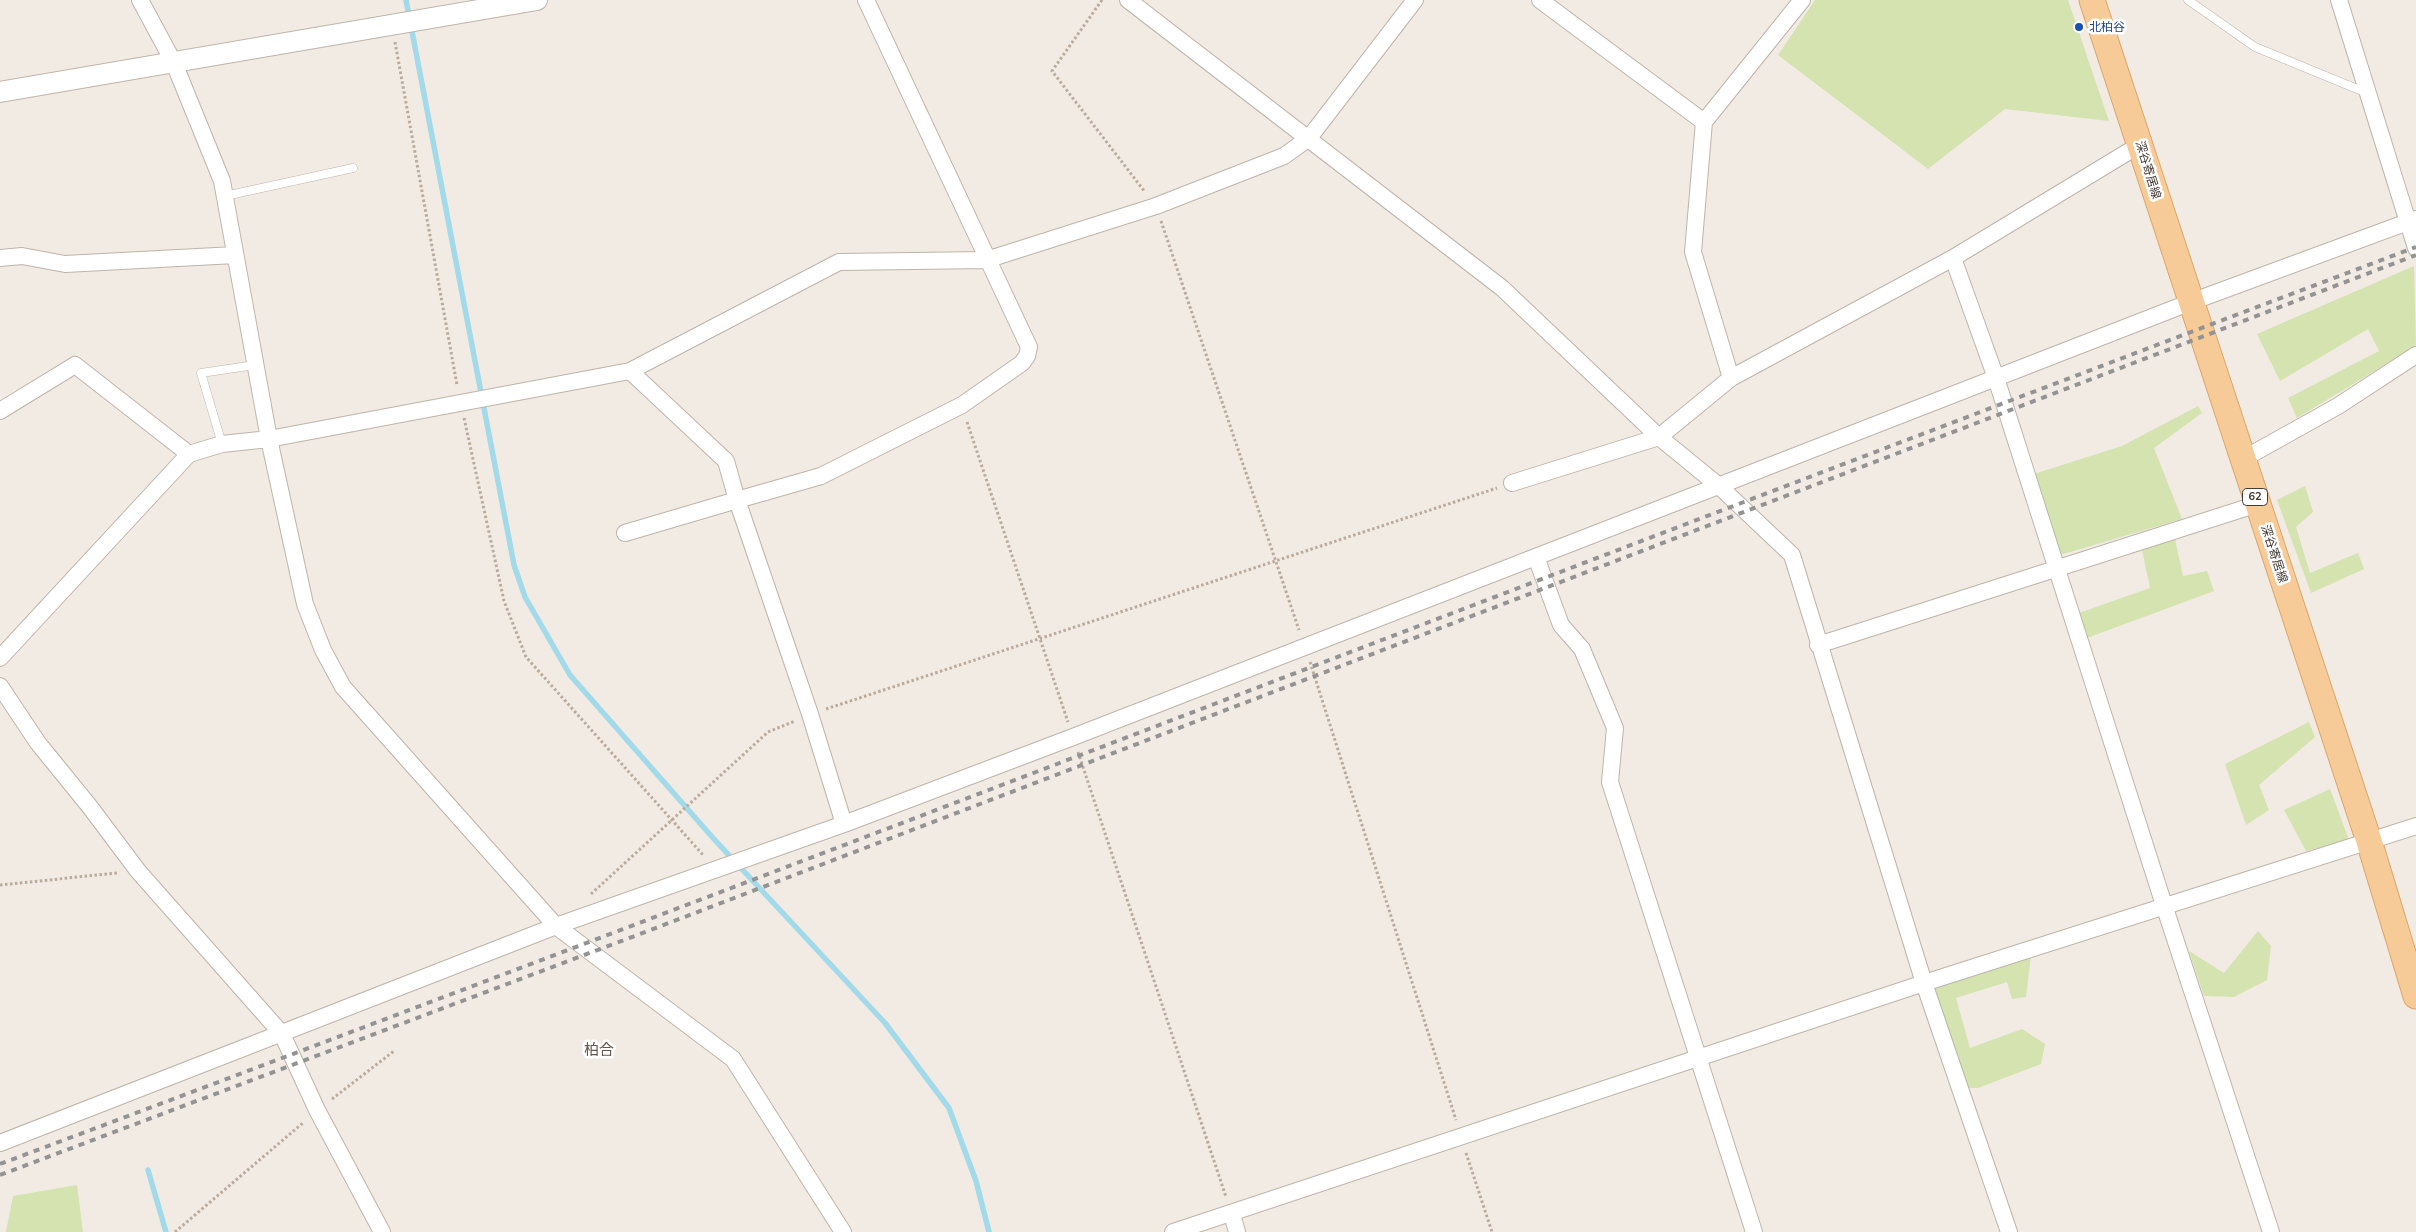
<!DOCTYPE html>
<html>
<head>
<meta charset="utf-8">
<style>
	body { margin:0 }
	canvas { display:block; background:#f1ebe4 }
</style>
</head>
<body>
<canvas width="2416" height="1232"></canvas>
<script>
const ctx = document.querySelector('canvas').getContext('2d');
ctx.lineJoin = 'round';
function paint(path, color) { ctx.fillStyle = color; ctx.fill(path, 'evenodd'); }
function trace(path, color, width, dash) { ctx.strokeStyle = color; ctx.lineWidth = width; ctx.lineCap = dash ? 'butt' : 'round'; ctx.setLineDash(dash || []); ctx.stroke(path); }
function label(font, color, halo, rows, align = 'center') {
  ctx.font = font + ' Mulish,"Noto Sans JP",sans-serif'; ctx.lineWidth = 5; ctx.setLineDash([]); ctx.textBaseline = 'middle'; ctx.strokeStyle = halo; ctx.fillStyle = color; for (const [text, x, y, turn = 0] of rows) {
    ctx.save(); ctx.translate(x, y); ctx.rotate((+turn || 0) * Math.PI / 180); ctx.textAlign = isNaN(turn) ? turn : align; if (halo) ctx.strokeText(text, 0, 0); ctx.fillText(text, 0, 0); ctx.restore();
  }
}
paint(new Path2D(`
	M1815 0H2068L2109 121 2005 109 1928 169 1778 55Z
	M2414 266 2416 346 2297 418 2288 398 2379 351 2368 329 2280 381 2257 334Z
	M2198 406 2202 413 2154 448 2182 519 2060 555 2034 474 2122 446Z
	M2305 486 2313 512 2296 527 2310 573 2358 553 2364 569 2311 593 2277 500Z
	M2175 539 2183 576 2207 571 2214 591 2087 638 2079 613 2150 588 2142 550Z
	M2309 722 2315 737 2259 785 2269 810 2246 825 2225 764Z
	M2330 789 2349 840 2306 851 2284 810Z
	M2258 931 2271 946 2267 980 2234 997 2204 996 2189 951 2224 973Z
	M2031 955 2026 997 2012 999 2007 982 1956 998 1970 1048 2022 1029 2045 1044 2041 1064 1978 1088H1966L1932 988Z
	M77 1185 83 1232H6L13 1196Z`), '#d4e3af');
trace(new Path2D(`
	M406 0 514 565 525 597 570 675 713 838 885 1023 949 1108 976 1181 989 1232
	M148 1170 166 1232`), '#a3daea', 5.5);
const service = new Path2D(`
	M2188 0 2255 47 2367 93
	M225 196 353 168
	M222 444 201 373 255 365`);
const minor = new Path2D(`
	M140 0 174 63 222 181 269 439 305 604 323 650 343 687 556 926 733 1059 843 1232
	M1128 0 1502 288 1659 437 1719 486 1792 555 1924 983 2009 1232
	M1540 0 1704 122
	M2339 0 2416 248
	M0 258 22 256 65 264 235 255
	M1953 258 1996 378 2164 905 2271 1232
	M630 371 839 262 986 260 1156 206 1284 156 1309 138 1415 0
	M1731 378 1693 252 1704 122 1802 0
	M0 411 75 365 189 454
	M2243 459 2338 406 2416 355
	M1512 483 1659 437 1731 378 1953 258 2141 144
	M625 533 737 500 810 714 844 824
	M1536 557 1561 625 1582 649 1615 728 1610 782 1754 1232
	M1818 645 2258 504
	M0 658 189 454 222 444 269 439 630 371 726 461 737 500 821 476 962 405 1022 363 1027 356 1029 347 866 0
	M0 686 38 743 90 807 138 871 282 1034 317 1110 382 1232
	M0 1143 556 926 844 824 1073 737 2191 302 2416 219
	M1232 1214 1237 1232
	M1173 1232 1924 983 2416 826`);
const tertiary = new Path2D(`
	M0 92 537 0`);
const primary = new Path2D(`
	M2092 0 2369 841 2416 996`);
trace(service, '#beb4aa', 9);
trace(minor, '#beb4aa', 18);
trace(tertiary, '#beb4aa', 22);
trace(primary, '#dba568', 27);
trace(new Path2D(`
	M1102 0 1052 71 1145 192
	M395 42 457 385
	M1161 221 1299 630
	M464 418 504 601 526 657 704 856
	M967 422 1068 722
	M1310 662 1456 1120
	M826 709 1497 488
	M1078 752 1226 1197
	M0 885 117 873
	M591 894 768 732 795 721
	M332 1099 394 1051
	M1466 1153 1492 1232
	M175 1232 304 1122`), '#bcaa9a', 3, [2.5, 2.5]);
trace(service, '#fff', 8);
trace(minor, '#fff', 16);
trace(tertiary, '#fff', 20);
trace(primary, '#f7cb97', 25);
trace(new Path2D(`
	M0 1164C807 862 1610 551 2416 247
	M0 1175 640 934 2416 255`), '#939393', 4, [6, 6]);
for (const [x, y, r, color] of [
	[2079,27,5,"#1a4fb4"]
]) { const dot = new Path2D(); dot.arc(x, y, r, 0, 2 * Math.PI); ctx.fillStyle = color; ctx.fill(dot); trace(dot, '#fff', 2); }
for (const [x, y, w] of [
	[2255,497,25]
]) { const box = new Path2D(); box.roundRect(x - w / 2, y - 8.5, w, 17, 4); ctx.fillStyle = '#fff'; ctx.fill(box); trace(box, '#423b34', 1); }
label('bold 11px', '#423b34', null, [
	["62",2255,497]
]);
label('12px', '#164399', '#fff', [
	["北柏谷",2089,27]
], 'left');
label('12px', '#423b34', '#fff', [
	["深谷寄居線",2148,170,73],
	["深谷寄居線",2274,554,72]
]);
label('15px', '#64574c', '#fff', [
	["柏合",599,1050]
]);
</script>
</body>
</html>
